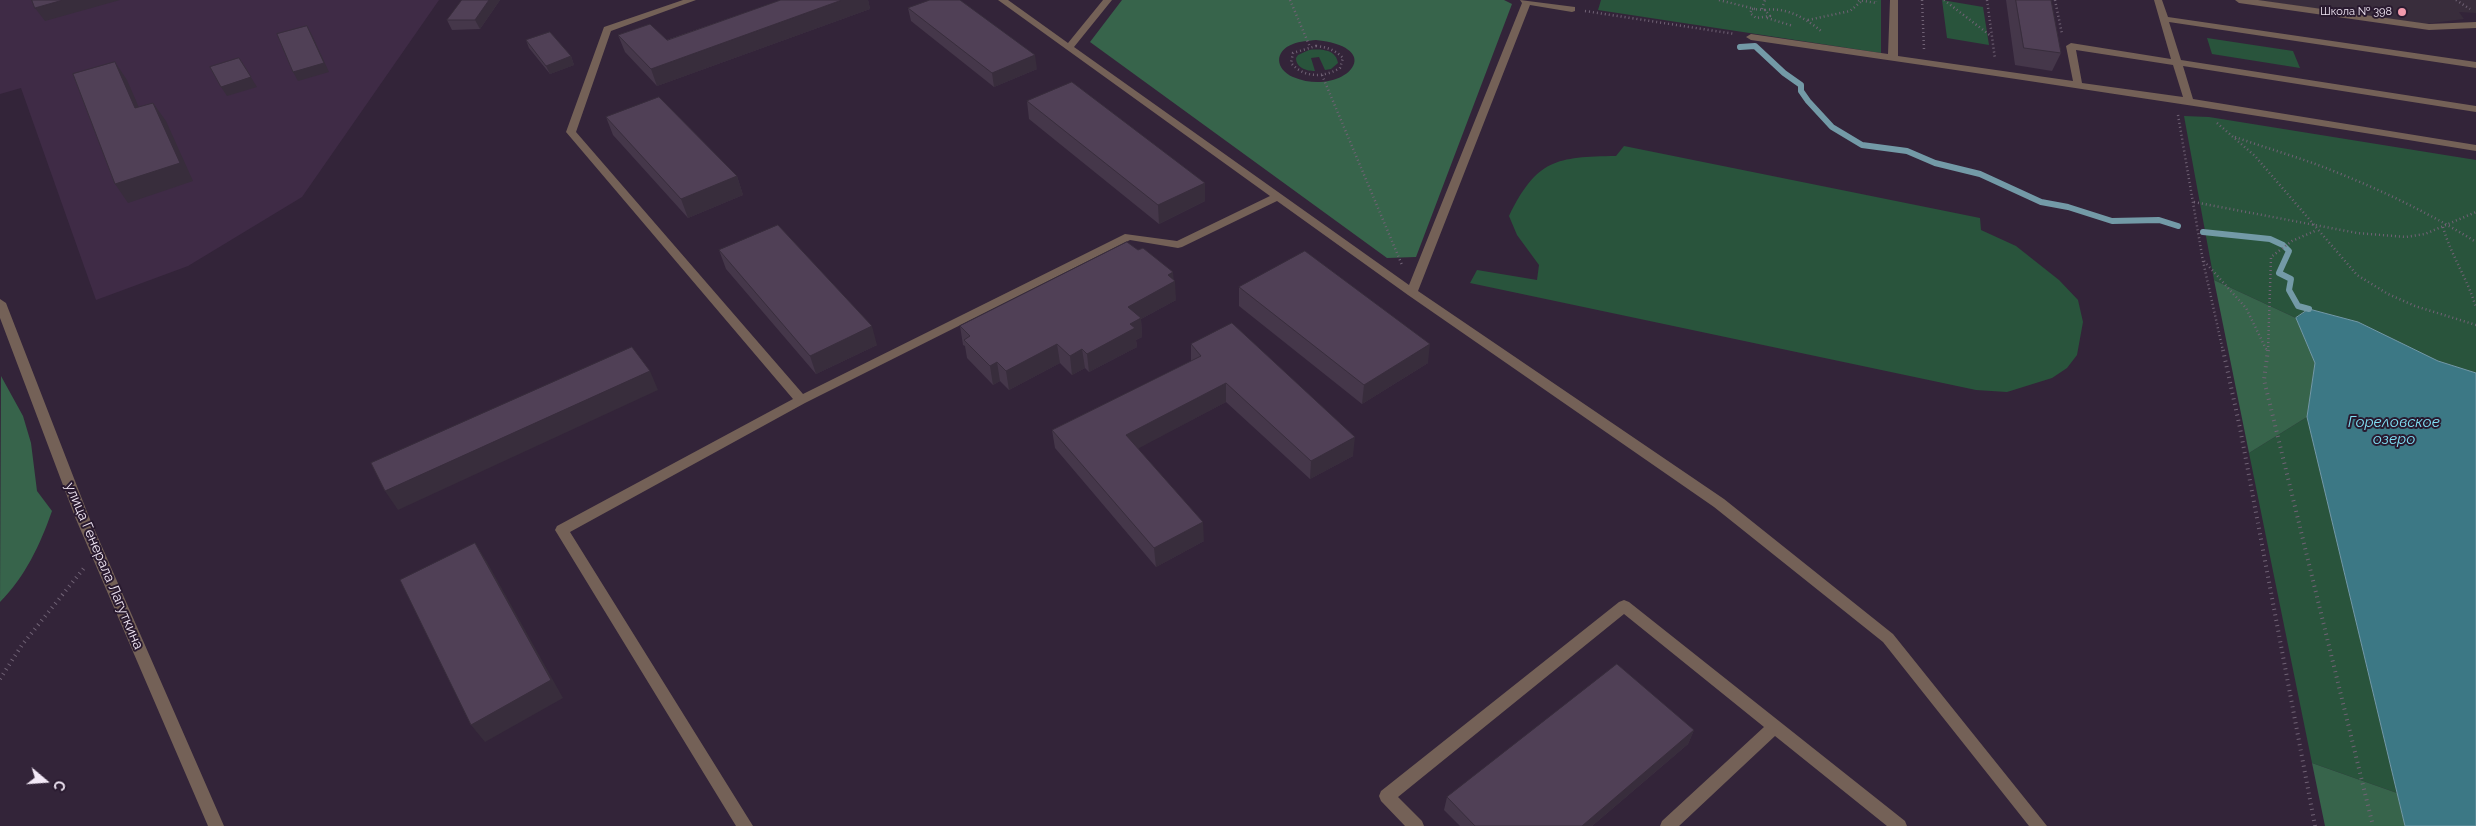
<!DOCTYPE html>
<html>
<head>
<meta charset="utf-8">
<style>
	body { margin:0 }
	#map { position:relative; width:2476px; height:826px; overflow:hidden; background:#332439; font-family:Raleway,sans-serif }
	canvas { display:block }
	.north { position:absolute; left:20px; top:756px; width:50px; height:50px; -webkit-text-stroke:4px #291a2f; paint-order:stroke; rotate:108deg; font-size:14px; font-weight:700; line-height:20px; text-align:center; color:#f3e9f7 }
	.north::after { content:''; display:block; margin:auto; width:18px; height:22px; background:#f3e9f7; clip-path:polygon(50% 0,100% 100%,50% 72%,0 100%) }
</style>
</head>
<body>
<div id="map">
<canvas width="2476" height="826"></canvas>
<div class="north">С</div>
</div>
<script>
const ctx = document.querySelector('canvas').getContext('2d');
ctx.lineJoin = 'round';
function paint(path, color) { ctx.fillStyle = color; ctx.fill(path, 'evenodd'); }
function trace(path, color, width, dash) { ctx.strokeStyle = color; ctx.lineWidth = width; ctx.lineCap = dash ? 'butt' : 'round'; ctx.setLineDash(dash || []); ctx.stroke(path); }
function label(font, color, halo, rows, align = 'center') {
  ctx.font = font + ' Raleway,sans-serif'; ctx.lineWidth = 4; ctx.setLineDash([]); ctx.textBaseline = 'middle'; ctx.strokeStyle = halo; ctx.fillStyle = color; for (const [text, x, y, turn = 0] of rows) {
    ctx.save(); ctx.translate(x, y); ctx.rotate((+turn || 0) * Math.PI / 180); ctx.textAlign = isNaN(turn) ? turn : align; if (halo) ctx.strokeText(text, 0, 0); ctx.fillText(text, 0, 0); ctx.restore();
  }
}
paint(new Path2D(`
	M0 0H439L302 197 188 266 96 300 21 88 0 94Z`), '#3f2b46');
paint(new Path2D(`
	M2256 0H2476V13L2459 12 2464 19 2425 24Z`), '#392d3c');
paint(new Path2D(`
	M1601 0H1881V53L1598 10Z
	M1942 0 1983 7 1989 45 1947 38Z
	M2207 38 2293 51 2300 68 2212 54Z
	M1309 50C1320 49 1336 49 1338 63L1331 69 1325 70 1319 57 1311 58 1315 71C1307 71 1296 68 1296 58L1298 55Z
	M2184 116 2209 117 2476 160V373L2438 361 2358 322 2309 309 2296 318 2214 280Z
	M1624 146 1980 218 1981 230 2016 246 2059 280 2078 300 2083 322 2077 355 2067 368 2052 378 2007 392 1976 390 1470 283 1477 270 1537 280 1539 265 1517 235 1509 216C1537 159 1556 157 1616 156Z
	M2307 417 2397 793 2312 763 2249 453Z`), '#29543c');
paint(new Path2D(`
	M1122 0H1504L1512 4 1416 257 1387 258 1090 42ZM1316 40C1391 48 1342 98 1293 77 1275 69 1274 51 1293 44 1300 41 1308 41 1316 40Z
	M2214 280 2296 318 2315 363 2307 417 2249 453Z
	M1 376 23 416 31 443 37 491 52 511C40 545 25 577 0 602Z
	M2312 763 2397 793 2405 826H2325Z`), '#37644b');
const water = new Path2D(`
	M2309 309 2358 322 2438 361 2476 373V826H2405L2307 417 2315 363 2296 318Z`);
paint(water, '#3c7885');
trace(water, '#739aa7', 1);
trace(new Path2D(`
	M1740 47 1755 46 1784 73 1801 85V91L1808 101 1832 127 1862 145 1907 151 1935 163 1980 174 2041 202 2068 207 2112 221 2159 220 2178 226
	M2203 232 2270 239 2283 245 2289 251 2279 273 2291 279 2289 290 2298 306 2309 309`), '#739aa7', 6);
trace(new Path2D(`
	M1290 0 1310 47
	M1719 0 1755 9
	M1858 0 1876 3V1
	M1922 0 1924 49
	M1944 0 1991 36
	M1987 0 1995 59
	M2055 0 2062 34
	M2456 0 2470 9
	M1752 9 1765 10 1770 16 1756 18 1750 13Z
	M1762 9 1765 0
	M1765 10C1787 7 1805 18 1821 31
	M1585 11 1735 34
	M1767 18 1793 26
	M1808 20 1850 11 1863 0
	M1316 46C1327 47 1335 50 1343 58L1340 68C1323 78 1304 78 1291 63L1293 53Z
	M1322 75 1402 265
	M2178 115 2203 261 2223 351
	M2217 123 2255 156 2357 275 2388 294 2415 306 2476 325
	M2235 137C2263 147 2291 155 2318 165 2373 186 2426 211 2476 242
	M2194 202 2357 233 2406 237 2425 234 2476 212
	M2443 227C2451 256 2468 279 2476 308
	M2204 261 2246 308 2267 351
	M2268 351 2271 257 2292 241 2317 230`), '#706275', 2.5, [1, 3]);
trace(new Path2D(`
	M2223 350 2240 428 2315 826
	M2268 350 2264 380 2373 826
	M0 679 22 645 84 568`), '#706275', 4, [1, 4.5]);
paint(new Path2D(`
	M683 0H696L611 31 576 132 803 394 1125 234 1177 241 1270 196 998 0H1008L1068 43 1103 0H1112L1074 47 1409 285 1522 3 1520 0 1575 7V11L1572 12 1530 5 1418 291 1724 499 1893 634 2047 826H2029L1883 642 1714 507 1408 295 1277 201 1182 247 1178 248 1130 240 805 403 570 532 753 826H736L555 530 557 526 793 399 566 132 604 27Z
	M1890 0H1898V56L2073 81 2066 46 2071 43 2171 59 2154 0H2162L2168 17 2476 62V68L2169 22 2181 60 2476 106V112L2183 66 2193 99 2476 145V151C2234 111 1992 75 1751 40L1746 37 1751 34 1888 54ZM2076 50 2173 65 2183 97 2082 83Z
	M2235 0H2258L2429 24 2476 22V28L2429 30 2239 3Z
	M0 299 6 303 89 517 224 826H208L75 517 0 318Z
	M1624 600 1629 602 1905 821 1907 826H1887L1775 736 1679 826H1660L1662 821 1764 727 1624 614 1398 797 1422 821 1424 826H1405L1381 801 1379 796 1381 791 1619 602Z`), '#746157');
paint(new Path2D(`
	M462 0H500L480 29 452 30 447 20Z
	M781 0H868L870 9 657 86 625 52 618 35 667 40Z
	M2006 0H2051L2061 53 2052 71 2015 65Z
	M908 8 1037 69 994 87 911 21Z
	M526 40 571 56 574 65 550 74 529 48Z
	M1027 101 1205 201 1159 224 1029 119Z
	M606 117 737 176 743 195 688 218 613 135Z
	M719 250 877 345 816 374 726 269Z
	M1173 280 1176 300 1141 319 1142 337 1136 340 1137 347 1089 372 1085 368 1072 375 1060 363 1009 390 1000 381 993 385 967 358 965 346 963 345 960 326Z
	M1239 287 1428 363 1362 404 1239 306Z
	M1191 344 1353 456 1310 479 1226 402 1138 448 1204 541 1156 567 1055 448 1052 430 1191 361Z
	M1694 730 1688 744 1592 826H1460L1444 810 1447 797Z`), '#45374a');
paint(new Path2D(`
	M63 0H120L45 21 35 8Z
	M489 0H500L480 29 475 20Z
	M842 0H868L870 9 657 86 651 69Z
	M307 26 312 35 329 72 298 81 293 72Z
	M1035 55 1037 69 994 87 992 73Z
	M571 56 574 65 550 74 546 66Z
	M239 58 257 87 227 96 221 87Z
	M115 62 127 80 147 126 135 108Z
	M153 103 166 121 193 181 128 203 115 184Z
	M737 176 743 195 688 218 681 199Z
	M1205 183V201L1159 224 1158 205Z
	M1173 272 1174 282 1175 281 1176 300 1141 319 1142 337 1136 340 1137 347 1089 372 1087 354 1128 307 1168 275Z
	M872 326 877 345 816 374 810 356Z
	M1057 344 1060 363 1009 390 1006 371Z
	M1430 344 1428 363 1362 404 1364 385Z
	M1082 349 1085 368 1072 375 1070 356Z
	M997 362 1000 381 993 385 990 366Z
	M650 371 658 390 398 510 385 491Z
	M1226 383V402L1128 454 1126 435Z
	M1355 437 1353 456 1310 479 1311 461Z
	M1203 522 1204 541 1156 567 1154 548Z
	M475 543 487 562 563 698 485 742 471 725Z
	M1694 730 1688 744 1592 826H1582Z`), '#382d3c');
const building = new Path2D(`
	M32 0H63L35 8Z
	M462 0H489L475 20H447Z
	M781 0H842L651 69 618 35 650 24 667 40Z
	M930 0H960L1035 55 992 73 908 8Z
	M2016 0H2051L2061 53 2024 48Z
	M307 26 324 63 293 72 277 34Z
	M550 32 571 56 546 66 526 40Z
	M239 58 251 77 221 87 210 67Z
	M115 62 135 108 153 103 180 163 115 184 73 74Z
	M1072 82 1205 183 1158 205 1027 101Z
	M659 97 737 176 681 199 606 117Z
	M778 225 872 326 810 356 719 250Z
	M1127 242 1138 250 1143 248 1173 272 1168 275 1175 281 1128 307 1141 318 1130 324 1135 328 1087 354 1082 349 1070 356 1057 344 1006 371 997 362 990 366 964 340 970 336 960 326Z
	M1305 251 1430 344 1364 385 1239 287Z
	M1232 323 1355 437 1311 461 1226 383 1126 435 1203 522 1154 548 1052 430 1201 356 1191 344Z
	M632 347 650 371 385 491 371 463Z
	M475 543 551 680 471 725 400 580Z
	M1617 664 1694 730 1582 826H1475L1447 797Z`);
paint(building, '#504056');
trace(building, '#382d3c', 1);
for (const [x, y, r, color] of [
	[2402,12,5,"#f29aac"]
]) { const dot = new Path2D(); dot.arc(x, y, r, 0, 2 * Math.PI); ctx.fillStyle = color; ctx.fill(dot); trace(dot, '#291a2f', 2); }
label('11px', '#f3e9f7', '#291a2f', [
	["Школа № 398",2392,12]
], 'right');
label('14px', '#f3e9f7', '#291a2f', [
	["улица Генерала Лагуткина",104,566,67]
]);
label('italic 15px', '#81e1f6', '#291a2f', [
	["Гореловское",2394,422],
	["озеро",2394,439]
]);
</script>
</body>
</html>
